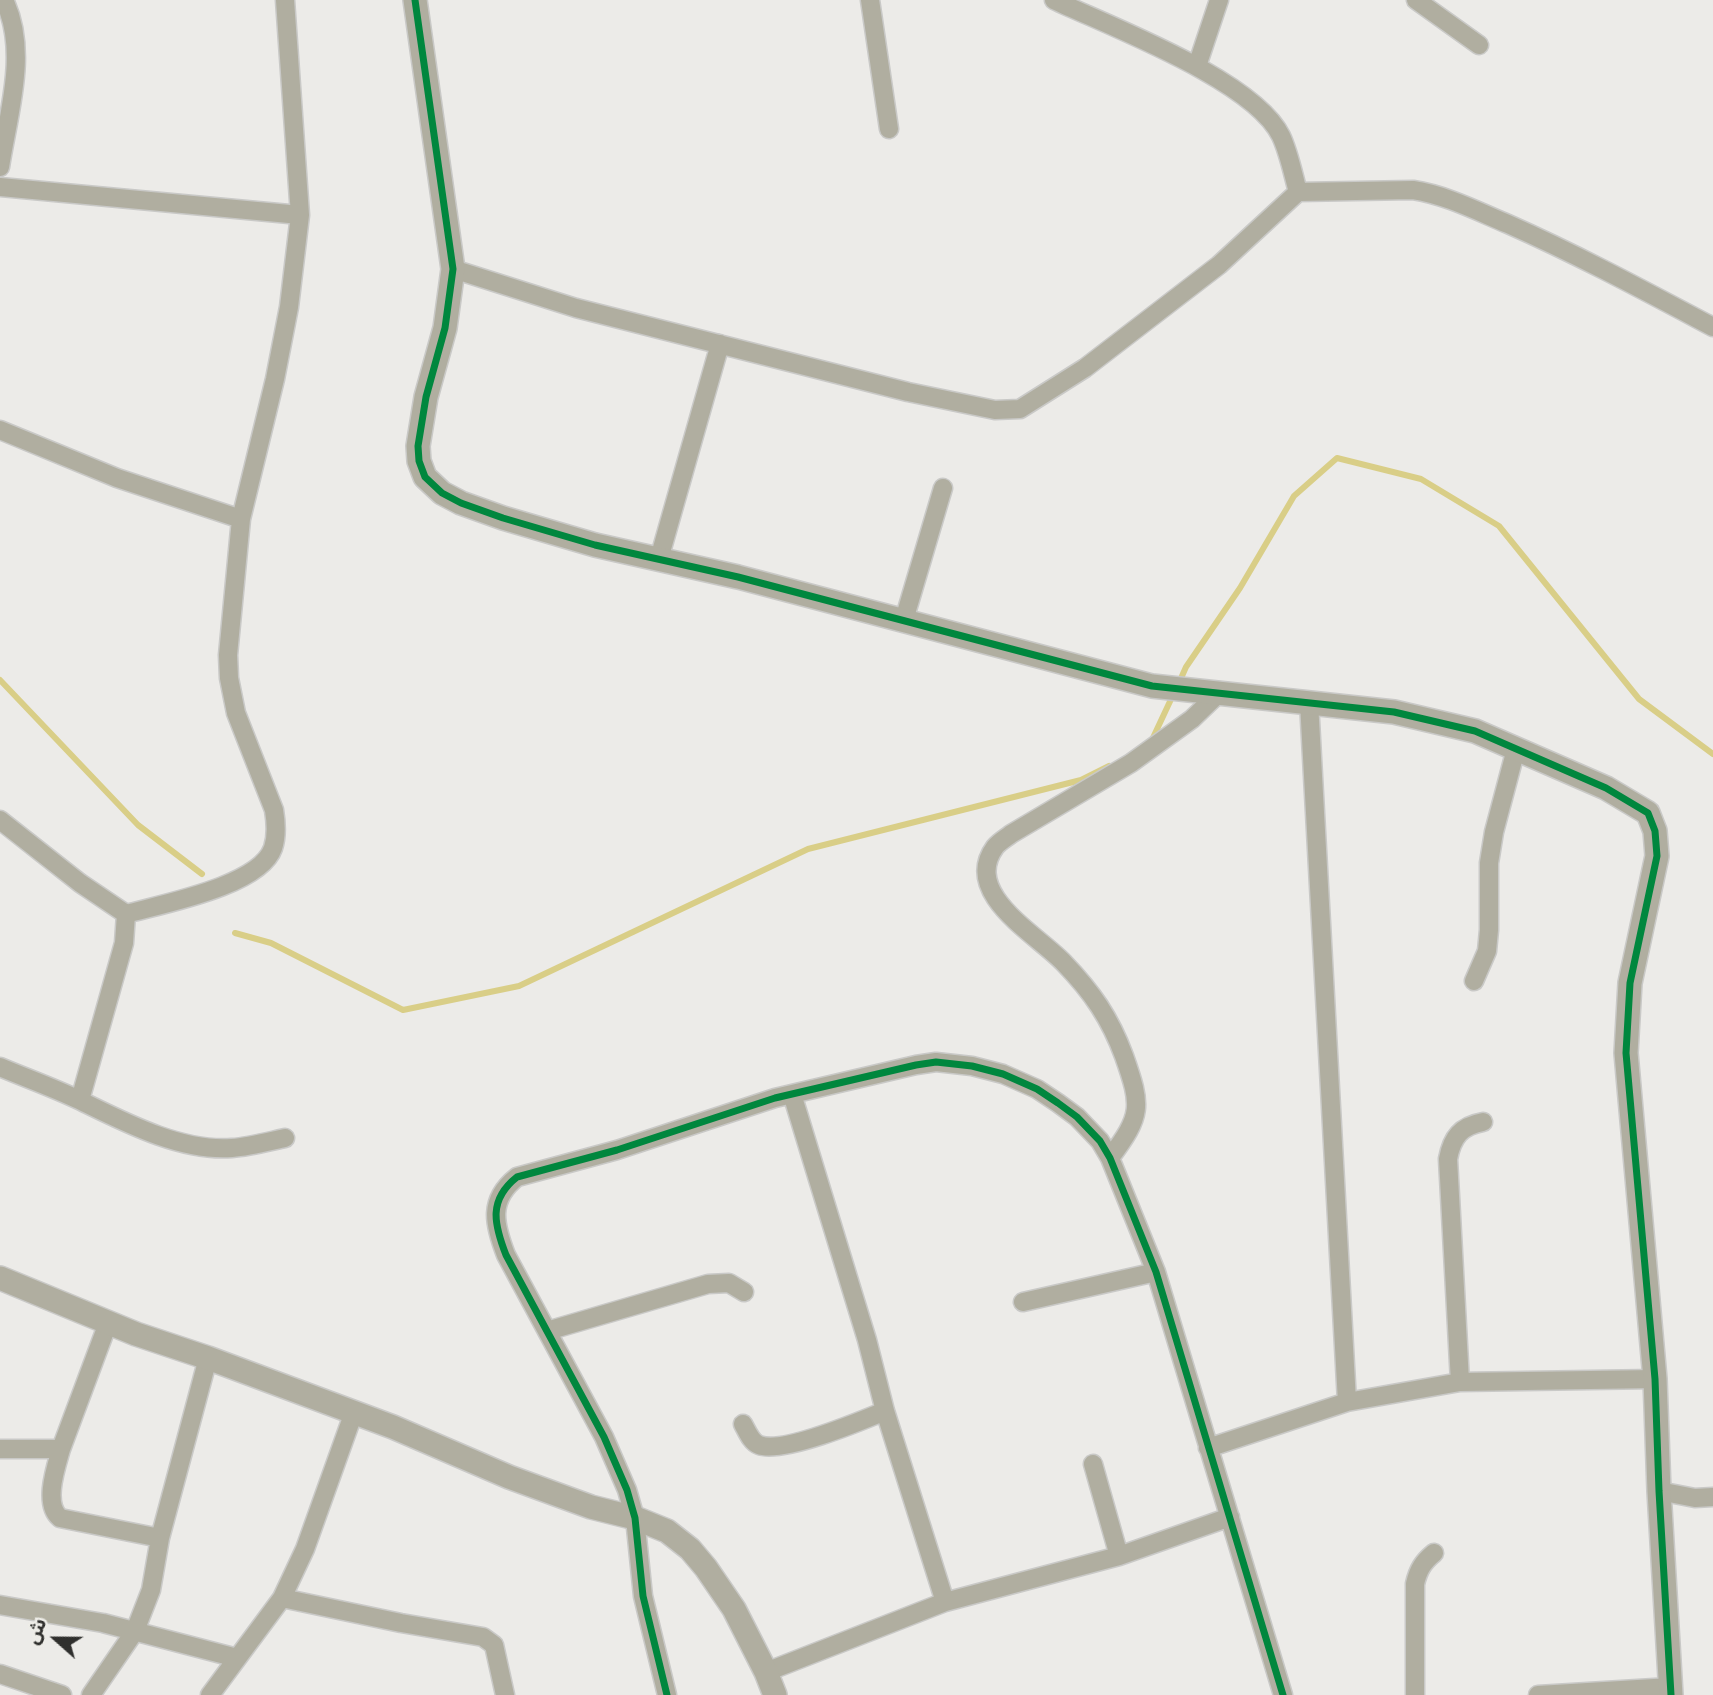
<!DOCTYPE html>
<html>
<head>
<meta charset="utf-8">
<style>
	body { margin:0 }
	#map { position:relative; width:1713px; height:1695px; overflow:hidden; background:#ecebe8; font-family:"Fira Sans Condensed","Noto Sans Arabic",sans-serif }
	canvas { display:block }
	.north { position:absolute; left:21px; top:1604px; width:70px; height:70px; -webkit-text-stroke:5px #edece7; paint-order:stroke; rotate:291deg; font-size:19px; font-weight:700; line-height:28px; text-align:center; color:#2f2f2d }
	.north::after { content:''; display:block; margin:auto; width:24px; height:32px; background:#2f2f2d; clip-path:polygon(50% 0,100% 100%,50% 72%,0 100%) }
</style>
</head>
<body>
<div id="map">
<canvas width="1713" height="1695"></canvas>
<div class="north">ش</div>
</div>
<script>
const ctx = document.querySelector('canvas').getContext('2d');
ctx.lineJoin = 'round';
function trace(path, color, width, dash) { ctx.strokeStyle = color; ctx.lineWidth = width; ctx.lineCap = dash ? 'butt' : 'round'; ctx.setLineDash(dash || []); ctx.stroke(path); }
trace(new Path2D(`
	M0 680 138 825 202 874
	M1178 685 1186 667 1240 588 1294 496 1337 458 1421 479 1499 526 1639 699 1713 754
	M1151 742 1173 695
	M235 933 271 943 403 1010 519 986 808 849 1081 780 1109 766`), '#d9ce87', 6);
const minor = new Path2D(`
	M870 0 889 129
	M1054 0C1111 27 1254 80 1281 136 1289 153 1293 174 1298 192
	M1416 0 1479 45
	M1197 66 1219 0
	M0 167C8 114 29 51 4 0
	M0 187 300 215
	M453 269 576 308 908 392 995 410 1020 409 1085 368 1219 265 1298 192 1413 190C1446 195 1477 211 1508 224 1578 255 1645 291 1713 327
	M0 430 117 478 241 519
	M659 559 720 344
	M904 620 943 488
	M1309 702 1347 1402
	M0 820 80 883 126 914C162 904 260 886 273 848 277 836 276 822 274 810L236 713 229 678 228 655 241 519 275 379 289 307 300 215 285 0
	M1474 981 1487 951 1489 930V863L1494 832 1516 749
	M0 1067C26 1078 54 1088 79 1100 124 1122 181 1152 232 1148 249 1147 267 1142 285 1138
	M792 1094 867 1340 885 1411 945 1602
	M80 1100 124 943 126 914
	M1110 1158C1142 1115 1142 1107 1124 1056 1110 1018 1092 992 1064 963 1038 935 961 894 995 847 999 842 1006 838 1011 834L1131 763 1192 719 1218 694
	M1023 1302 1156 1272
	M108 1323 61 1449C56 1467 43 1504 60 1518L160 1538
	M547 1331 708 1284 729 1283 744 1292
	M1460 1382 1448 1159C1452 1137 1461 1126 1483 1122
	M743 1424C747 1431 751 1442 759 1445 782 1454 861 1421 885 1411
	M1208 1448 1347 1402 1460 1382 1655 1379
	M0 1449H61
	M1093 1464 1119 1556
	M1659 1491 1695 1498 1713 1497
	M282 1598 401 1623 483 1637 494 1645 505 1695
	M0 1605 103 1623 237 1658
	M766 1672 945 1602 1119 1556 1230 1517
	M0 1674 62 1695
	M91 1695 135 1631 151 1590 160 1538 208 1358
	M210 1695 282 1598 305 1549 354 1412
	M667 1695 643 1596 635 1518 627 1490 604 1437 506 1255C494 1224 488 1200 517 1177L617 1150 775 1098 916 1065 936 1062 972 1066 1003 1074 1037 1089 1058 1103 1077 1117 1100 1141 1110 1158 1156 1272 1283 1695
	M1415 1695V1584C1418 1570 1423 1562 1434 1553
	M1538 1695 1671 1687`);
const tertiary = new Path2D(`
	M415 0 453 269 445 328 426 397 418 446 419 461 425 477 442 493 461 503 503 518 595 545 738 577 1152 686 1394 712 1475 731 1606 788 1648 813 1655 831 1657 856 1630 983 1626 1053 1655 1379 1659 1491 1671 1695
	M0 1278 136 1334 208 1358 393 1427 509 1477 591 1507 635 1518 667 1531 690 1549 706 1568 734 1609 766 1672 775 1695`);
trace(minor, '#c9c9c7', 21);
trace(tertiary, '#c9c9c7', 26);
trace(minor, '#b0aea0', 18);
trace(tertiary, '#b0aea0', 23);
trace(new Path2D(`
	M415 0 453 269 445 328 426 397 418 446 419 461 425 477 442 493 461 503 503 518 595 545 738 577 1152 686 1394 712 1475 731 1606 788 1648 813 1655 831 1657 856 1630 983 1626 1053 1655 1379 1659 1491 1671 1695
	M667 1695 643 1596 635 1518 627 1490 604 1437 506 1255C494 1224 488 1200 517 1177L617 1150 775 1098 916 1065 936 1062 972 1066 1003 1074 1037 1089 1058 1103 1077 1117 1100 1141 1110 1158 1156 1272 1283 1695`), '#00873e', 7);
</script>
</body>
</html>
